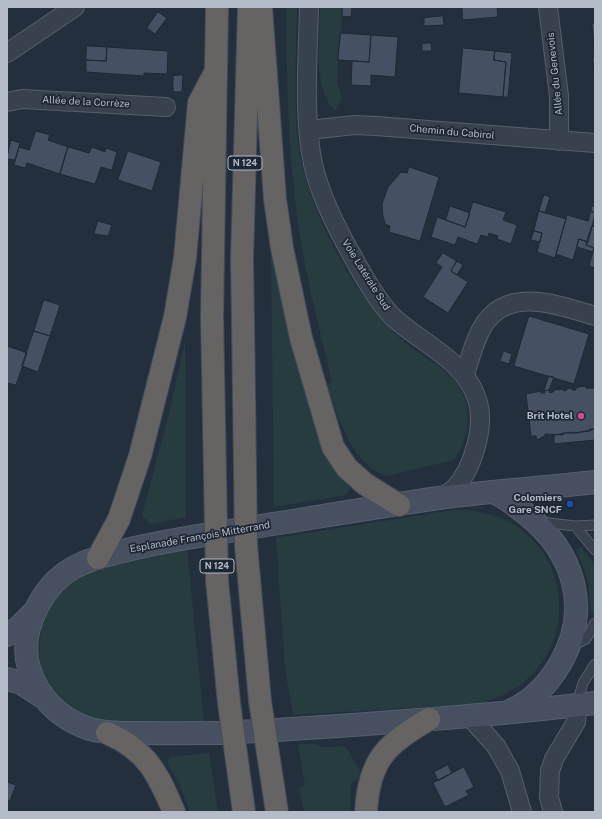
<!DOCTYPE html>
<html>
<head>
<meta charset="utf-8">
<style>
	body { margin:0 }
	#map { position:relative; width:602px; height:819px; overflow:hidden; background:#242f3e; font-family:"Public Sans",sans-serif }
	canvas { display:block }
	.frame { position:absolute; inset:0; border:8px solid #b4bcc9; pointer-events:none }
</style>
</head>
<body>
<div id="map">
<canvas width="602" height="819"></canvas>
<div class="frame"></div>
</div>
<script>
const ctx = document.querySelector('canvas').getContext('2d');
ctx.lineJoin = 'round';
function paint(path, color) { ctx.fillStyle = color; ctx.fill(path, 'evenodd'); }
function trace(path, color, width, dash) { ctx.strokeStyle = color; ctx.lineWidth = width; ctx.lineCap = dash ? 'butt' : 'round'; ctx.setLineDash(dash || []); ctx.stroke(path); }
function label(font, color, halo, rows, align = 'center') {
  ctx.font = font + ' "Public Sans",sans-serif'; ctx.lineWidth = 3.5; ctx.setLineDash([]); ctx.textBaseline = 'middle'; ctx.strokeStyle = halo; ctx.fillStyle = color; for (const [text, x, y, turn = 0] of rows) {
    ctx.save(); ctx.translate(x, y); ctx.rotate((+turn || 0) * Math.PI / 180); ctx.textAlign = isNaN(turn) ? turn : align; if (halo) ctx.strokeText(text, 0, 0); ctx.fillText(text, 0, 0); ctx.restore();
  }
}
paint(new Path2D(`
	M286 7H297C296 49 294 92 297 134 301 193 344 277 383 321 394 333 406 344 419 353 436 365 454 374 463 394 472 416 468 440 454 460L386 476C349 461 339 418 327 385L332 382C317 318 300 254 294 189 287 128 287 68 286 7Z
	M320 7H343L337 81 342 99 335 111C312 87 320 38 320 7Z
	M271 257H279L314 413 332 467 350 488 346 495 274 507Z
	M185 342 186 517 151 524 142 516 168 417Z
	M453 510C580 506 600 676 477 704L293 715 285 670 276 538Z
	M187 548 204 723C170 723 121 728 89 716 73 710 57 697 48 682 28 650 46 596 76 578 106 560 154 555 187 548Z
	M581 548 595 565 594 616 591 611 588 580 576 549Z
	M298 744H314L324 747 345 746 361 772 357 780 351 783 350 812H304L299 787 305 785Z
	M209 753 218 812H190L178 781 167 762 170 757Z`), '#263c3f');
const building = new Path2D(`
	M343 7H352L351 17 342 16Z
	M462 7H497L498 17 463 20Z
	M158 12 167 18 155 34 147 28Z
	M443 16 444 25 424 26V18Z
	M592 23H595V53Z
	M341 33 371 35 369 62 338 60Z
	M371 35 398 37 395 77 371 75V86L351 85 352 61 369 62Z
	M431 43 432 51H422V44Z
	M87 46 107 47 106 61 86 60Z
	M107 47 168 51 167 74 144 73V76L86 72V60L106 61Z
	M463 48 495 51 494 60 506 62 503 97 459 93Z
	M495 51 512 53 508 97H503L506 62 494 60Z
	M593 57H595V81Z
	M183 75 182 92H173V76Z
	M36 131 50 135 48 140 68 147 60 174 27 163 25 168 14 165 19 147 29 150Z
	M11 140 20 143 15 160 7 159Z
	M68 147 89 153 92 147 105 152 106 148 117 152 112 170 101 167 95 184 60 174Z
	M128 151 161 162 152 191 118 180Z
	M409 167 439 177 420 241 389 232 390 226 385 224 383 216 382 204 388 187 401 172 407 173Z
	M544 195 550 197 545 213 539 211Z
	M473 202 506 212 503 220 517 225 511 244 497 239 498 236 489 233 488 237 481 235 477 244 458 237 455 245 431 237 437 217 465 227Z
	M450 206 470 213 465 227 446 220Z
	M592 206H595V213L591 211Z
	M539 211 566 219 555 258 537 252 542 233 534 231Z
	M591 211 595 213V215L588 242 579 239 573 260 556 254 567 215 588 221Z
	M98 221 112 225 108 236 94 234Z
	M592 226 595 227V268L589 266 594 248 586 245Z
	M534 231 542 233 540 242 531 240Z
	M579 239 588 242 586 245 594 248 593 252 577 247Z
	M443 253 457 261 451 271 468 282 448 313 423 297 442 267 436 263Z
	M457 261 463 265 457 275 451 271Z
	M44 300 60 305 50 336 34 331Z
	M529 316 589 334 574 384 514 366Z
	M34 331 50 336 38 372 22 366Z
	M7 346 27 353 16 385 7 383Z
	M504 351 512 354 509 364 500 361Z
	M549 376 554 377 549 390 544 391Z
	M586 386V388H594L595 386V429L576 433H563V435L545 434V436L537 440 536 436H531L526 394 541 391V393H545L544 391 549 390 550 393 553 392 554 390 563 389 564 391 567 390 566 389 571 388 572 390H576V388Z
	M590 429H595V440L554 444V435L572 432V433L590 431Z
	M448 765 452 773 438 781 434 772Z
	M464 767 474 787 466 791 469 795 445 807 433 783Z
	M7 782 16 785 10 801 7 800Z`);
paint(building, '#455162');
trace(building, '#1f2835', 1);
const service = new Path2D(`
	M541 522 575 526 595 525
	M575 526 595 550
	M572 646 586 639 595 623
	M577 704 583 683 595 664`);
const minor = new Path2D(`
	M309 7C308 55 303 117 313 164 320 196 336 227 352 255 363 276 376 299 392 316 420 343 464 359 477 399 486 425 473 469 454 489 450 492 445 495 442 498
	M548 7 559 96V141
	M7 53 75 7
	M7 102 22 99 166 107
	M309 130 355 125 376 126 595 143
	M465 375C470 358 475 338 485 323 511 286 560 306 595 316
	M469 716 496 746 510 771 522 812
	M553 812 549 797 550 771 554 759 576 722 577 705`);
const secondary = new Path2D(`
	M595 482C543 488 491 491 439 498 375 507 312 518 248 528 205 535 161 541 119 552 107 555 94 558 83 563 54 575 38 598 29 628 17 673 47 715 90 729 108 734 127 733 146 733 190 734 233 733 277 730 383 723 489 716 595 703
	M495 493C507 498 516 506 526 514 574 552 592 609 560 664 548 684 534 700 512 710
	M7 635 18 628 34 612
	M7 679 21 683 41 696`);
const trunk = new Path2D(`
	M261 7 275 199 282 248 301 338 333 447 347 468 365 484 399 505
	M212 317 217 7
	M243 319 242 259 249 8
	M98 558 119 519 140 456 175 317 185 258 199 103 216 71
	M107 733C147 750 158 774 174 812
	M366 812C369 759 386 745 429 719`);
trace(service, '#565f6c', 11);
trace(minor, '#565f6c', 20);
trace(secondary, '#565f6c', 24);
trace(trunk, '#434c59', 24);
trace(service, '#38414e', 9);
trace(minor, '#38414e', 18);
trace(secondary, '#465061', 22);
trace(trunk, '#656462', 22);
const trunkBridge = new Path2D(`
	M212 317 217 580 229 703 244 812
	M243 319 246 545 260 701 277 812`);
trace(trunkBridge, '#434c59', 24, []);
trace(trunkBridge, '#656462', 22);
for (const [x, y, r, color] of [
	[581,416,4,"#d1479c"],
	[570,504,4,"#1a4fb4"]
]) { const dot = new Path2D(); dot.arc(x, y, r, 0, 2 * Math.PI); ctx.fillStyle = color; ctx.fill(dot); trace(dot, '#1d2633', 1.5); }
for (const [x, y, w] of [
	[245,163,34],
	[217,566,34]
]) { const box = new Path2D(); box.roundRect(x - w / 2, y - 7, w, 14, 3); ctx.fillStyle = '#1d2633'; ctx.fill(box); trace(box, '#b4bcc9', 1); }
label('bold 9px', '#b4bcc9', null, [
	["N 124",245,163],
	["N 124",217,566]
]);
label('10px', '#b4bcc9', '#1d2633', [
	["Allée du Genevois",555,74,-96],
	["Allée de la Corrèze",86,102,3],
	["Chemin du Cabirol",452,132,5],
	["Voie Latérale Sud",366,275,58],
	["Esplanade François Mitterrand",200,537,-10]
]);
label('bold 10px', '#b4bcc9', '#1d2633', [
	["Brit Hotel",573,416],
	["Colomiers",562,498],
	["Gare SNCF",562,510]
], 'right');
</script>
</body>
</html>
